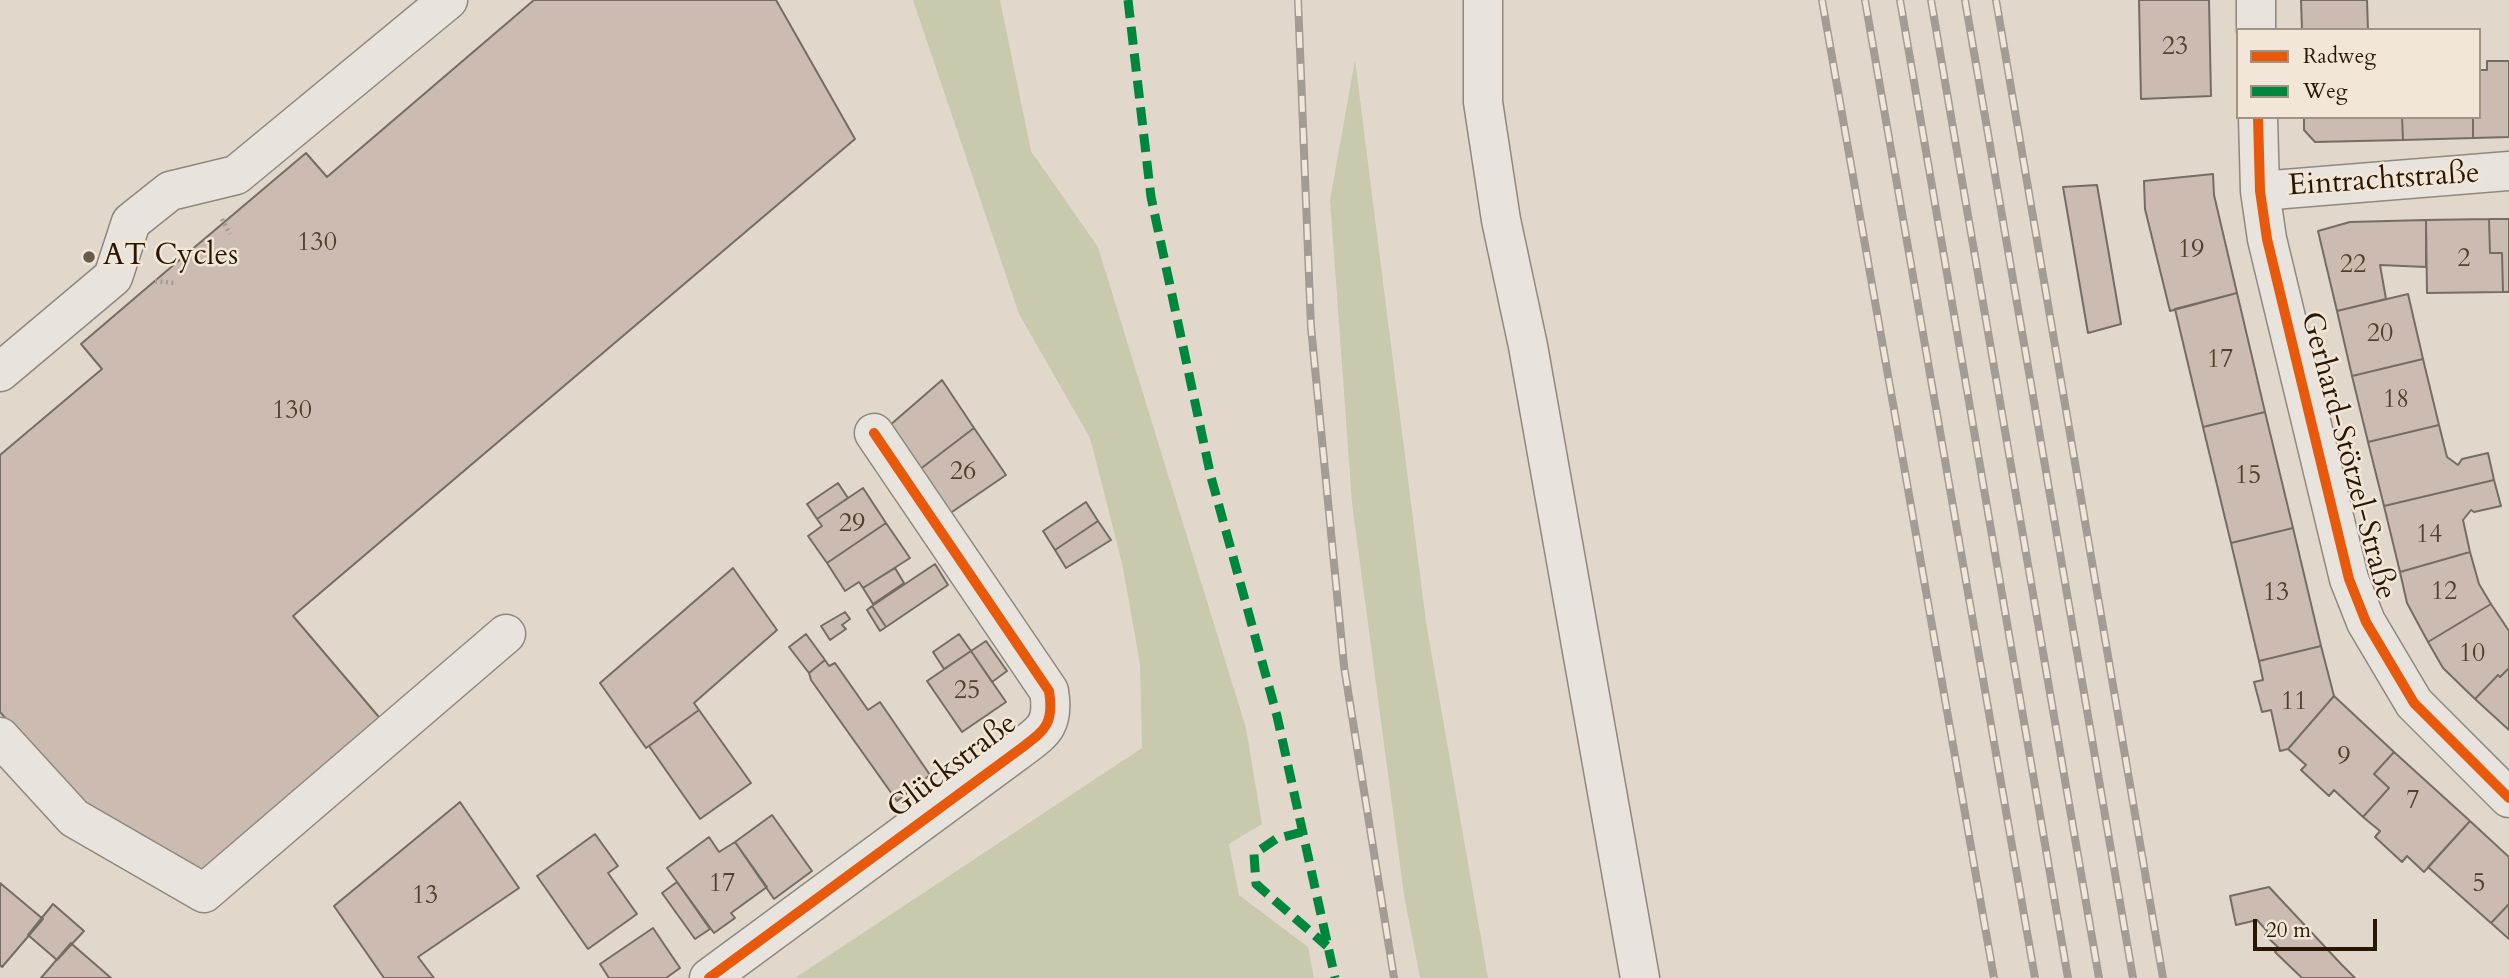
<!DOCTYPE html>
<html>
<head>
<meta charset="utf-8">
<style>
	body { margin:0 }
	#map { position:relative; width:2509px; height:978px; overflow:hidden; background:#e1d8cb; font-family:Cardo,serif }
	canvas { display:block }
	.legend { position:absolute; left:2236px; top:28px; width:245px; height:91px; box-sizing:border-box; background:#f1e6d7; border:2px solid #a19382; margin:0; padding:9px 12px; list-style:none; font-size:21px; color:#291703 }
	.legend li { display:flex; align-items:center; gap:14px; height:35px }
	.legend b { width:35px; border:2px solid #a19382 }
	.scale { position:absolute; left:2253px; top:919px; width:124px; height:32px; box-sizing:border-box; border:4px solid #291703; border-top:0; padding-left:9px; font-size:21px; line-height:24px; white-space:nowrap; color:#291703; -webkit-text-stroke:5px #f1e6d7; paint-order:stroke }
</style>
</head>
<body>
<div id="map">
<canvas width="2509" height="978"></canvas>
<ul class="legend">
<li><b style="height:9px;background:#e8590c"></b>Radweg</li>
<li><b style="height:9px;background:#00873e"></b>Weg</li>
</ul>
<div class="scale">20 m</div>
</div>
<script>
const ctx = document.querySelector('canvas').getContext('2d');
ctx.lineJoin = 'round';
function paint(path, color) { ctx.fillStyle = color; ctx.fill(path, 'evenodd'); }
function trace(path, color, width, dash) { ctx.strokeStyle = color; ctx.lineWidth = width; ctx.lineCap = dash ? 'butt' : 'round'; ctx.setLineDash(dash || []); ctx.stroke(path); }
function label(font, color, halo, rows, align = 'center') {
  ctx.font = font + ' Cardo,serif'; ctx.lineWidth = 5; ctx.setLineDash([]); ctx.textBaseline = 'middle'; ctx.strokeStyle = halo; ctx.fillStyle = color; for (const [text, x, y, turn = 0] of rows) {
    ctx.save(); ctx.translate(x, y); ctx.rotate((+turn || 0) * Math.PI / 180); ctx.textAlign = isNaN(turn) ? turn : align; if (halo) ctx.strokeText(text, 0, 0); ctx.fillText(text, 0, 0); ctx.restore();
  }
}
paint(new Path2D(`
	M913 0H1000L1031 151 1098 247 1246 728 1262 824 1229 844 1239 895 1308 947 1314 978H795L1142 748 1140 664 1122 563 1090 438 1019 314Z
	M1355 60 1426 622 1488 978H1420L1404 895 1352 503 1330 200Z`), '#c9caad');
const building = new Path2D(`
	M534 0H776L855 139 293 616 384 723 205 877 75 800 0 712V455L102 369 81 344 170 268 306 153 327 177Z
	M2139 0H2209L2211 96 2141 99Z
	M2301 0H2367L2368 30H2302Z
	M2487 61H2509V137L2473 138V117H2479V70H2487Z
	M2304 117H2402L2403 140 2315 142 2304 130Z
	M2402 117H2473V138L2403 140Z
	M2213 174 2214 195 2237 293 2170 311 2145 209 2144 181Z
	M2097 185 2121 324 2088 333 2063 187Z
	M2489 219H2509V292H2503L2502 253H2490Z
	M2489 219 2490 253H2502L2503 292 2427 293 2426 220Z
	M2426 220V267L2380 265 2386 299 2337 311 2318 231 2350 222Z
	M2237 293 2265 412 2203 427 2175 309Z
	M2408 294 2423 359 2352 376 2337 311Z
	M2423 359 2439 425 2368 442 2352 376Z
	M942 380 974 428 919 470 889 426Z
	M2265 412 2293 528 2231 543 2203 427Z
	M2439 425 2447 457 2458 465 2462 459 2488 453 2494 480 2384 506 2368 442Z
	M974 428 1006 475 949 514 919 470Z
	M2494 480 2501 506 2474 512 2471 510 2463 520 2470 552 2400 572 2384 506Z
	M838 483 848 498 817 519 807 504Z
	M863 488 886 523 827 563 808 536 822 526 817 519Z
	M1086 502 1098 521 1055 550 1043 531Z
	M1098 521 1111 540 1066 568 1055 550Z
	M886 523 910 558 863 588 859 582 845 591 827 563Z
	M2293 528 2321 646 2259 661 2231 543Z
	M2470 552 2479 584 2491 604 2428 642 2407 603 2400 572Z
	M935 564 948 585 886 627 872 606Z
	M733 568 777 630 694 703 699 710 646 748 600 683Z
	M895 568 904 583 873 604 863 588Z
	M2491 604 2509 631V668L2500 677 2498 675 2475 699 2443 668 2428 642Z
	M872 606 886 627 880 631 867 610Z
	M845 612 850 619 842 625 846 629 830 640 821 626Z
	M806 634 825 660 809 673 789 647Z
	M959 634 971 651 944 669 933 652Z
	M986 641 1007 671 992 682 971 651Z
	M2321 646 2334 696 2288 749 2280 751 2271 710 2262 712 2254 682 2263 680 2259 661Z
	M971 651 1006 702 962 732 927 681Z
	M825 660 829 666 835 663 868 710 880 702 930 775 897 801 811 680 809 673Z
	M2509 668V730L2475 699 2498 675 2500 677Z
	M2334 696 2394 752 2374 774 2389 788 2363 817 2334 790 2329 796 2301 770 2306 765 2288 749Z
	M699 710 751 783 700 819 649 746Z
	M2394 752 2470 821 2424 872 2407 856 2402 862 2375 837 2380 831 2363 817 2389 788 2374 774Z
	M460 802 519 888 418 957 434 978H384L334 906Z
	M772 815 812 871 774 899 735 842Z
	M2470 821 2509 857V904L2491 923 2428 867Z
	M595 834 618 866 608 873 637 914 588 949 537 876Z
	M709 837 719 852 735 842 767 887 731 913 735 918 714 933 667 868Z
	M677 882 710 929 695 939 662 893Z
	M0 883 43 919 2 967 0 965Z
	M2269 887 2341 964 2355 978H2302L2275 952 2279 948 2265 935 2268 932 2257 920 2236 925 2230 896Z
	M53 904 84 931 57 960 28 935Z
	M2509 904V939L2491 923Z
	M653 928 680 968 666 978H609L600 964Z
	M71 943 73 945 111 978H41Z`);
paint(building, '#ccbbb0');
trace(building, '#756d64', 2);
const minor = new Path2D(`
	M1483 0V102L1501 220 1528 346 1640 978
	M2256 0V30
	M2258 117 2260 191 2267 239 2349 579 2366 622 2414 703 2509 798
	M2260 191 2509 171
	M0 372 113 277 131 222 170 191 236 175 448 0
	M0 737 74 818 204 893 506 634
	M709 978 1016 752C1042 732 1055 727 1049 691L874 433`);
trace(minor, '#90887e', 41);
trace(new Path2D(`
	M222 219 230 234
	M155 281 175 283`), '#a29c95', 4.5, [2, 3.5]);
trace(minor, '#e8e3dc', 38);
const rail = new Path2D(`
	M1298 0 1311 327 1344 666 1394 978
	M1822 0 1994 978
	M1865 0 2035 978
	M1900 0 2068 978
	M1931 0 2099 978
	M1965 0 2133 978
	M1996 0 2163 978`);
trace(rail, '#a29c95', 8);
trace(rail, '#f1e6d7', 5, [16]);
trace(new Path2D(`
	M1128 0 1151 197 1211 477 1277 716 1335 978
	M1302 832 1276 839 1254 854 1256 884 1327 946`), '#00873e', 9, [18, 9]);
trace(new Path2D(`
	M2258 117 2260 191 2267 239 2349 579 2366 622 2414 703 2509 798
	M709 978 1016 752C1042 732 1055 727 1049 691L874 433`), '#e8590c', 10);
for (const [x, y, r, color] of [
	[89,257,7,"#695b49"]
]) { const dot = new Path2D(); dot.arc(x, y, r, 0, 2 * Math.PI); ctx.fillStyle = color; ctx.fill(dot); trace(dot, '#f1e6d7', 2.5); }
label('26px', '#52402e', null, [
	["23",2175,48],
	["130",317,244],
	["19",2191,251],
	["2",2464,260],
	["22",2353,266],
	["20",2380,335],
	["17",2220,361],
	["18",2396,401],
	["130",292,412],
	["26",963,473],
	["15",2248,477],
	["29",852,525],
	["14",2429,536],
	["12",2444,593],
	["13",2276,594],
	["10",2472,655],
	["25",967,692],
	["11",2294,703],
	["9",2344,758],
	["7",2413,802],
	["17",722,885],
	["5",2479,885],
	["13",425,897]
]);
label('30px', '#291703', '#f1e6d7', [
	["Eintrachtstraße",2384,181,-4],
	["Gerhard-Stötzel-Straße",2347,456,75],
	["Glückstraße",953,767,-37]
]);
label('30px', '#291703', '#f1e6d7', [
	["AT Cycles",103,257]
], 'left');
</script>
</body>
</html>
